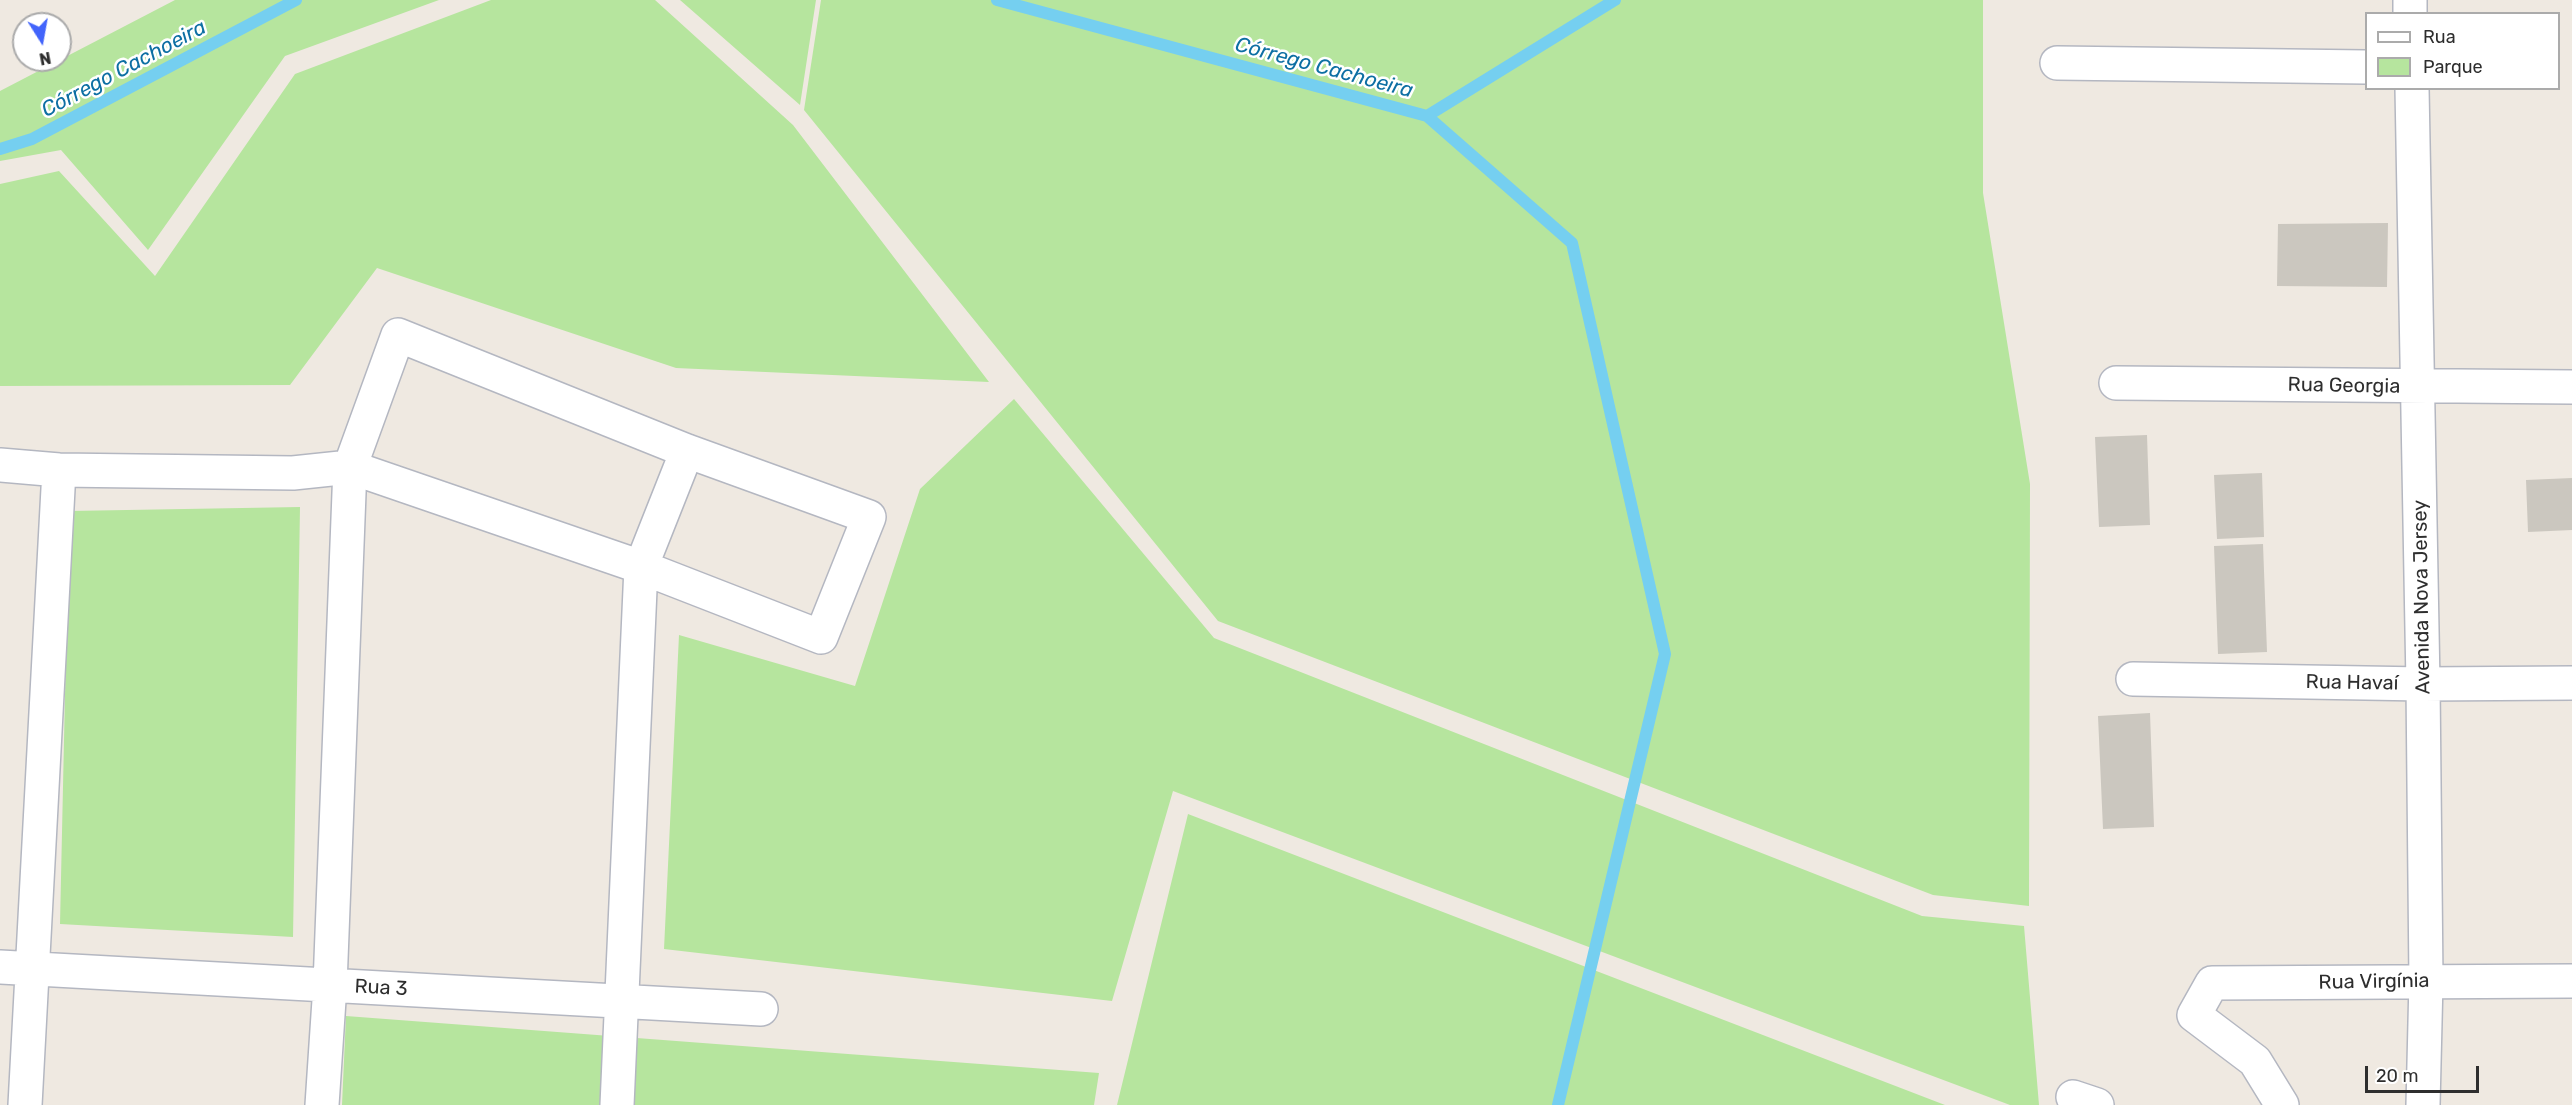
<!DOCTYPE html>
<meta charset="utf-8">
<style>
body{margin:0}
#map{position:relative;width:2572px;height:1105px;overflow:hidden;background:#efe9e1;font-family:Rubik,sans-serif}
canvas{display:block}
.legend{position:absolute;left:2365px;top:12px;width:195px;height:78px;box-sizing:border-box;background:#fff;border:2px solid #ababab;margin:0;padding:8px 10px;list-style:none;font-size:18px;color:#2e2e2e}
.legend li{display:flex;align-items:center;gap:12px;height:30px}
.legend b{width:30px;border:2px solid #ababab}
.north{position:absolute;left:12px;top:12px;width:60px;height:60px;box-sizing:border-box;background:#fff;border:2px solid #ababab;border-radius:50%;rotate:169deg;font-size:16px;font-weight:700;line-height:24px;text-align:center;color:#2e2e2e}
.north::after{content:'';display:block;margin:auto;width:21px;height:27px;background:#4264fb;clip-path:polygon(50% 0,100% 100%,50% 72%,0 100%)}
.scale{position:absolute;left:2365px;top:1066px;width:114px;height:27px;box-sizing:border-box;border:3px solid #2e2e2e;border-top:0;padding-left:8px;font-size:18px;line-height:21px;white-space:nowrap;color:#2e2e2e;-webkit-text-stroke:4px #fff;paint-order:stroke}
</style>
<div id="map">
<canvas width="2572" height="1105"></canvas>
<ul class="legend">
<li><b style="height:8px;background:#fff"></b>Rua</li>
<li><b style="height:16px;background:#b6e59e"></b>Parque</li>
</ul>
<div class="north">N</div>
<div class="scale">20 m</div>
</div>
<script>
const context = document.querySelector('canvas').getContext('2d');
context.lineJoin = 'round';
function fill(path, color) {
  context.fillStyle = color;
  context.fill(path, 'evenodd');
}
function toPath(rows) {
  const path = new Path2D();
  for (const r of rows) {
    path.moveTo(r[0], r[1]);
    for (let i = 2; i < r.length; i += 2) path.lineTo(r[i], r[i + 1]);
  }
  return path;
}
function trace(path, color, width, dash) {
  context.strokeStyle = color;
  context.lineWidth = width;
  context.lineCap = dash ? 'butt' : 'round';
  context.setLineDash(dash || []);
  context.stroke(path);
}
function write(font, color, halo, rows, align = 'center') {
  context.font = font + ' Rubik,sans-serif';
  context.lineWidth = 5;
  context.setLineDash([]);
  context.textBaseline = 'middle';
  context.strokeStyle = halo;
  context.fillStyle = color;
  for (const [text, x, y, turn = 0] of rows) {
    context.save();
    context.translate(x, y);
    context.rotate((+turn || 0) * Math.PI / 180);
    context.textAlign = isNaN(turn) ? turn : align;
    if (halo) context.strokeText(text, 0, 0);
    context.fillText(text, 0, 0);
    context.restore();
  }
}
fill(toPath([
 [175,0,439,0,285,56,148,250,61,150,0,161,0,91],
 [491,0,655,0,793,125,989,382,676,368,377,268,290,385,0,386,0,184,59,171,155,276,295,74],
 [680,0,816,0,800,105],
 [821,0,1983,0,1983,193,2030,484,2029,906,1933,895,1218,621,804,110],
 [1014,399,1214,638,1922,916,2024,926,2039,1105,2010,1105,1173,791,1112,1001,664,949,679,635,855,686,920,489],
 [300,507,293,937,60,924,69,511],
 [1188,814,1945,1105,1117,1105],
 [346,1016,1099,1073,1094,1105,342,1105]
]), '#b6e59e');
trace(toPath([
 [997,0,1427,116,1572,243,1665,654,1558,1105],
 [1427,116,1615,0],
 [0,149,32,139,296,0]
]), '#75cff0', 12);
fill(toPath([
 [2388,223,2387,287,2277,286,2278,224],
 [2147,435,2150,525,2099,527,2095,437],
 [2262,473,2264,537,2217,539,2214,475],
 [2572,478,2572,530,2528,532,2526,480],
 [2263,544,2267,652,2218,654,2214,546],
 [2150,713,2154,827,2103,829,2098,716]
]), '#cbc7bf');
const minor = toPath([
 [2410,0,2410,14],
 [2057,63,2366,67],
 [2412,88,2423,684,2426,981,2423,1105],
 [2116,383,2572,387],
 [0,465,59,470,293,473,350,467,641,567,821,637,869,517,687,451,398,335,350,467,330,985,322,1105],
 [2133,679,2423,684,2572,683],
 [0,967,761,1009],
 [2073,1097,2097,1105],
 [25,1105,59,470],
 [617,1105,641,567,687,451],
 [2282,1105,2255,1061,2194,1015,2212,983,2572,981]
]);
trace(minor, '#b4b7c1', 36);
trace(minor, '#fff', 33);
write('20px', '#2e2e2e', '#fff', [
 ["Rua Georgia",2344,386,1],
 ["Avenida Nova Jersey",2422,597,-91],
 ["Rua Havaí",2352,683,1],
 ["Rua Virgínia",2374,982,-1],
 ["Rua 3",381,988,3]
]);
write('italic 21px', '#0d6fa3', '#fff', [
 ["Córrego Cachoeira",1324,68,15],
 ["Córrego Cachoeira",124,69,-28]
]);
</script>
